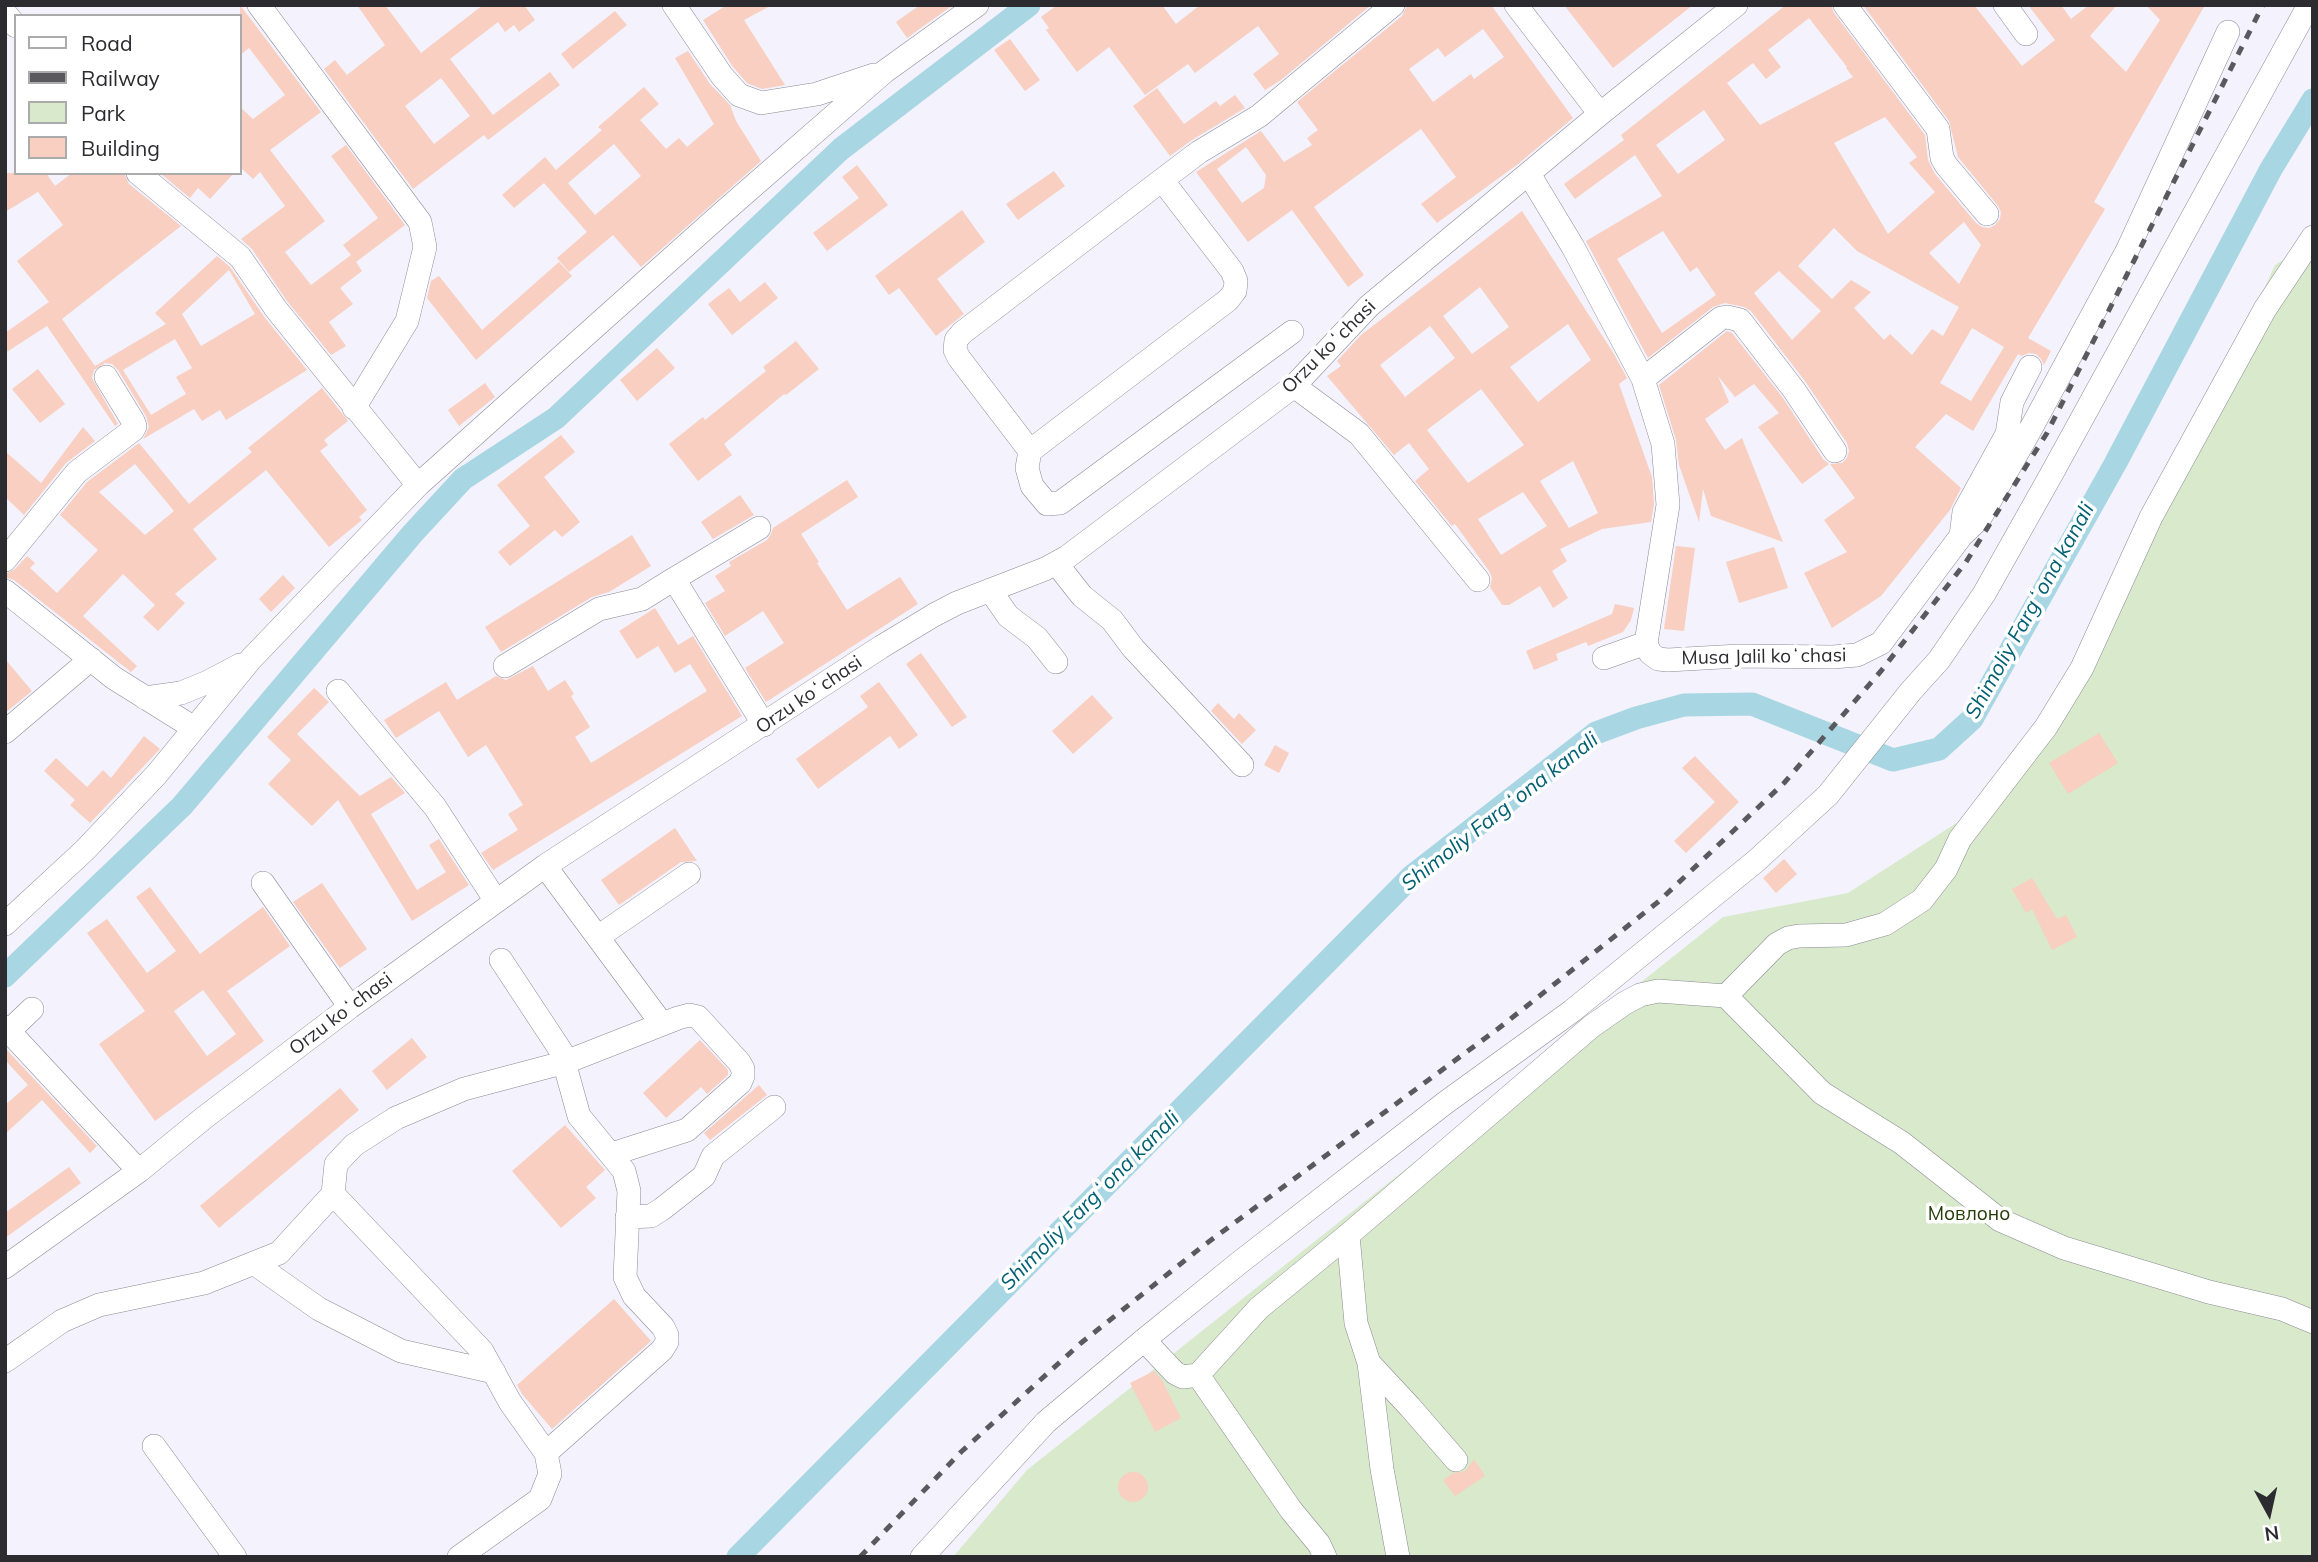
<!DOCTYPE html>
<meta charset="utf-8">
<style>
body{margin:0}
#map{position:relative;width:2318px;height:1562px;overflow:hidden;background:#f3f2fd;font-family:Mulish,sans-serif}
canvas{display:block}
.frame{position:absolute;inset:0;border:7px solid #2c2c30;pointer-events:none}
.legend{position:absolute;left:14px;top:14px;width:228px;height:161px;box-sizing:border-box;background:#fff;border:2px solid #ababac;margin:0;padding:9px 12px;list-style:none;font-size:21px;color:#2c2c30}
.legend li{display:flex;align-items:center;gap:14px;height:35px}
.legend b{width:35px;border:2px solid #ababac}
.north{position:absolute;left:2234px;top:1478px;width:70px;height:70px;-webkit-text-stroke:5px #fff;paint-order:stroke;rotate:172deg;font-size:19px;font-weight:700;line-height:28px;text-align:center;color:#2c2c30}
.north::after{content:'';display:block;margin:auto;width:24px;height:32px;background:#2c2c30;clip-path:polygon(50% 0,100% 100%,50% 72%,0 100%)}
</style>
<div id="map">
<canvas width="2318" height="1562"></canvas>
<div class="frame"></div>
<ul class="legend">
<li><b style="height:9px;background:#fff"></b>Road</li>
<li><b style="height:9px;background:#59595e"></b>Railway</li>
<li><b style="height:19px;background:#d8eacb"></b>Park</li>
<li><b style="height:19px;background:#f8cfc0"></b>Building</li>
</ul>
<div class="north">N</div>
</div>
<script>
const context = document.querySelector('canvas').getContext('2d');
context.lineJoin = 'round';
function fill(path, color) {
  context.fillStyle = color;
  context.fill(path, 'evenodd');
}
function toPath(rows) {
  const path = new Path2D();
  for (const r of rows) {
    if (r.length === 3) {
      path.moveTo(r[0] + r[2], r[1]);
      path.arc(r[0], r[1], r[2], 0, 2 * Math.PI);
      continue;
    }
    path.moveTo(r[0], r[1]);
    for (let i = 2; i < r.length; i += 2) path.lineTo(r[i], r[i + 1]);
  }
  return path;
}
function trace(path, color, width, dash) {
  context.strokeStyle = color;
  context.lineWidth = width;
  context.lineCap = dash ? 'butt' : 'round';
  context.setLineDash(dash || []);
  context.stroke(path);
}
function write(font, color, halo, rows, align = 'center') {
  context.font = font + ' Mulish,sans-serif';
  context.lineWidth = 7;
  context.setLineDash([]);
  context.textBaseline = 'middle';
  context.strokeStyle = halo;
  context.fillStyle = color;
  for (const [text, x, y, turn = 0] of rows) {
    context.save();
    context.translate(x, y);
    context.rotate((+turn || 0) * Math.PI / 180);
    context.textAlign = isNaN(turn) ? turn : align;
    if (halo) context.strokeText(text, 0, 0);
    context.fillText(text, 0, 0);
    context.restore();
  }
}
fill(toPath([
 [2313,242,2313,1557,953,1557,1027,1470,1723,917,1848,893,1986,804,2071,709,2275,265]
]), '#d8eacb');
trace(toPath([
 [5,976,182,806,413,533,463,479,556,418,841,149,1029,5],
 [738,1557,1412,876,1596,733,1636,718,1684,705,1752,704,1893,760,1939,749,1972,719,2115,464,2271,169,2313,100]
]), '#a8d6e3', 23);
fill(toPath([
 [240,5,321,112,270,150,325,221,285,252,311,285,351,255,343,245,378,218,331,156,346,145,405,225,356,262,362,271,340,288,353,304,329,322,346,346,331,355,287,301,252,249,241,239,285,206,260,172,253,179,240,167,240,107,253,119,285,95,249,48,240,55],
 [357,5,385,5,421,53,483,5,524,5,535,20,519,32,514,25,505,32,498,22,450,59,493,115,550,72,560,85,488,140,484,135,413,189,324,69,335,60,347,75,385,45],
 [441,78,470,116,434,144,405,106],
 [727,5,772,5,744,20,785,85,762,89,747,83,733,67,703,20],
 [920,5,953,5,907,38,896,22],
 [1057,5,1162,5,1176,24,1200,5,1371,5,1281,80,1265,90,1253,74,1279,54,1258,26,1195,73,1188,64,1145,95,1109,47,1077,72,1046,30,1049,28,1041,17],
 [1407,5,1491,5,1573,118,1518,164,1437,223,1421,204,1456,177,1421,129,1314,207,1364,275,1348,287,1292,210,1248,242,1196,172,1261,131,1284,162,1312,145,1307,138,1318,130,1297,102,1402,16],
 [1483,29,1504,57,1474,79,1471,74,1433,102,1409,69,1438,48,1445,57],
 [1246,147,1266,175,1264,188,1242,203,1217,169],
 [1564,5,1693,5,1613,68],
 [1786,5,1831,5,1834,13,1925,135,1928,160,1935,174,1976,223,1982,227,1989,228,1995,225,2000,219,2001,212,1998,206,1958,157,1949,121,1863,5,1974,5,2022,66,2055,40,2028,5,2061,5,2071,19,2089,5,2117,5,2090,36,2126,72,2160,20,2146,5,2205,5,2094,202,2105,209,2028,338,2051,351,2044,365,2041,359,2036,354,2029,353,2021,356,2018,354,1973,431,1946,414,1915,447,1961,488,1950,510,1881,596,1832,628,1804,573,1847,552,1824,520,1855,498,1830,464,1842,463,1847,458,1849,451,1847,443,1805,381,1751,311,1744,307,1725,303,1713,307,1648,358,1586,241,1662,196,1635,155,1575,199,1564,184,1624,140,1621,135],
 [1809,18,1847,67,1846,68,1853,77,1760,125,1727,83,1753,63,1766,79,1781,67,1768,50],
 [1704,110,1725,140,1678,174,1656,145],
 [1885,117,1917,157,1909,163,1935,192,1888,234,1834,143],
 [1964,222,1981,245,1959,284,1929,253],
 [1834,228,1857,251,1959,307,1943,336,1932,329,1912,355,1890,334,1884,340,1854,308,1871,292,1851,280,1832,299,1798,266],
 [1663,231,1690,272,1697,267,1716,295,1662,333,1617,259],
 [1779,271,1821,311,1792,340,1754,293],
 [1972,328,2004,347,1971,401,1940,383],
 [615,11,627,25,573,69,561,54],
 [1010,39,1040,80,1025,91,994,50],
 [688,51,710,84,730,105,736,121,761,161,641,267,613,235,569,272,557,258,587,232,544,183,514,208,502,195,545,157,556,170,602,130,598,127,644,87,659,104,640,120,666,149,679,138,687,147,714,124,675,58],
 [614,144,641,176,595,215,568,183],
 [1157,88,1184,124,1216,101,1220,106,1235,95,1245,108,1192,140,1170,156,1133,106],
 [857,165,888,205,827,251,813,233,859,198,842,177],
 [1054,171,1065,186,1018,220,1006,204],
 [5,173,46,173,55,186,72,173,124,173,129,184,181,226,62,319,95,366,166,324,155,313,217,256,230,267,265,318,307,370,226,420,220,410,202,421,194,409,143,439,149,427,146,416,118,370,112,364,105,363,94,370,92,378,118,424,115,426,47,326,5,353,5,333,49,302,17,261,63,225,38,192,5,212],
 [229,270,255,314,201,346,182,314],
 [175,339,192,368,176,377,186,394,151,415,123,370],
 [160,173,234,173,210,199,198,188,190,198],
 [962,210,985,242,937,279,964,314,936,336,899,288,889,295,875,276],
 [1522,211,1614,354,1627,378,1619,384,1652,477,1654,504,1651,522,1602,529,1560,549,1567,561,1552,571,1568,598,1553,608,1540,586,1509,605,1502,605,1490,587,1492,578,1489,571,1455,524,1452,526,1415,481,1429,469,1409,443,1394,455,1327,376,1341,366,1337,361,1361,335],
 [1480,287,1509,327,1472,354,1443,316],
 [1568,324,1591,360,1538,402,1510,367],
 [1430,326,1455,358,1405,397,1380,365],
 [1481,389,1524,445,1468,483,1427,430],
 [1573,461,1598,513,1569,528,1540,481],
 [1523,492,1547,526,1501,555,1478,519],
 [559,262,572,276,476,360,427,298,431,281,439,276,482,330],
 [765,282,778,298,732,335,708,304,729,288,740,302],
 [1727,331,1732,333,1783,398,1823,459,1829,464,1802,484,1758,427,1779,413,1754,384,1735,397,1718,376,1729,402,1705,419,1725,450,1742,438,1783,542,1711,516,1703,489,1699,522,1679,465,1676,440,1659,385],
 [796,341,819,369,786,395,784,394,724,444,732,455,698,481,669,444,703,417,705,420,766,371,763,367],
 [657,348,675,368,637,401,620,380],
 [38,369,65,404,40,423,12,389],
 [485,383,495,397,459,426,448,410],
 [322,388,348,421,324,440,328,445,320,451,367,510,359,517,362,520,329,547,266,470,193,529,217,559,175,594,185,603,158,631,143,617,155,605,123,574,83,616,137,666,131,672,14,580,5,577,5,574,15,569,27,556,35,563,30,568,57,593,98,550,60,515,87,482,139,443,189,504,252,452,248,448],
 [135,464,174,511,145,535,99,492],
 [83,427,95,441,66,463,24,515,5,497,5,451,41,483],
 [561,435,575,452,544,477,580,522,562,537,555,530,510,566,498,552,530,526,497,485],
 [847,480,858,497,801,534,819,562,817,563,847,610,900,577,918,604,766,702,745,668,784,643,763,611,725,636,705,603,725,591,715,576,731,566,729,562,767,540,771,534,773,528],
 [740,495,754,515,713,539,701,522],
 [632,535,651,566,609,592,592,597,501,652,485,627],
 [1676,546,1695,548,1684,631,1664,629],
 [1774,547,1788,588,1739,603,1726,562],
 [283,575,295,588,271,612,259,599],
 [1615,604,1634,608,1631,620,1623,632,1588,646,1586,642,1556,654,1558,660,1534,670,1526,651,1612,614],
 [655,608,678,645,693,636,742,716,493,870,481,853,518,830,508,814,523,805,486,745,468,757,439,711,396,738,384,720,446,682,457,700,496,676,506,680,533,666,548,691,565,680,574,694,571,696,590,727,575,737,591,763,707,691,690,664,675,673,658,646,637,659,619,631],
 [921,653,967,717,952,727,906,664],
 [5,659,32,691,5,713],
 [879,682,918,735,899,749,890,736,818,789,796,759,868,707,860,696],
 [314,688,329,702,297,734,360,796,391,777,405,793,371,814,417,890,446,872,429,845,439,839,469,885,412,921,338,800,312,826,268,784,291,760,267,737],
 [1092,695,1113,718,1073,754,1052,731],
 [1218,703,1234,719,1239,713,1256,730,1242,744,1211,711],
 [2099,733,2118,763,2068,794,2049,763],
 [144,736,160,749,90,823,70,805,75,800,44,771,56,758,87,787,103,770,111,778],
 [1275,745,1289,753,1279,773,1264,765],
 [1695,756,1739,802,1686,853,1674,841,1715,802,1682,768],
 [675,828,697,861,681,862,619,905,601,880],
 [1784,859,1797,874,1776,893,1763,878],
 [2032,878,2057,919,2066,915,2077,937,2052,950,2032,909,2026,913,2012,889],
 [322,883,367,949,340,968,293,902],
 [150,887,200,954,263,907,290,946,227,991,264,1041,155,1121,99,1044,145,1011,87,933,107,919,147,973,176,951,136,897],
 [203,990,236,1034,207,1056,174,1011],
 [412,1038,427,1057,387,1090,372,1071],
 [700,1040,728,1070,728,1075,707,1094,701,1087,666,1118,643,1093],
 [5,1048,97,1146,90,1153,42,1100,5,1134,5,1105,28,1085,5,1060],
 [759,1085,767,1095,710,1140,704,1133],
 [340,1088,359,1110,219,1228,200,1206],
 [565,1125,605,1170,586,1187,596,1198,561,1228,512,1171],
 [69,1167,81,1183,5,1238,5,1213],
 [614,1299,651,1341,552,1429,522,1394,517,1385],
 [1154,1371,1162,1380,1181,1418,1155,1432,1130,1383],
 [1474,1459,1485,1476,1455,1496,1443,1480,1453,1473,1465,1471],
 [1133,1487,15]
]), '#f8cfc0');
const minor = toPath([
 [259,5,420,222,425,247,407,321,354,408],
 [674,5,722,76,739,95,761,103,817,94,874,75],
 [1516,5,1600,114],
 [1845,5,1938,129,1942,158,1946,165,1987,214],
 [2005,5,2026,34],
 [5,13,16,26],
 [138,173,240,257,276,309,418,485],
 [1529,174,1573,247,1643,379,1663,444,1668,505,1646,643,1650,653,1658,659,1668,660,1739,656,1833,657,1857,655,1881,643,1961,536,1980,518,2029,432,2127,251,2228,32],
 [1162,180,1232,271,1236,281,1235,291,1228,300,1030,451,959,358,955,350,956,340,962,333,1162,180,1199,152,1259,116,1393,5],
 [1643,379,1721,318,1727,317,1740,320,1794,390,1835,451],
 [1294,386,1359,434,1478,580],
 [1030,451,1027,468,1032,486,1047,504,1060,503,1292,332],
 [1961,536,1964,512,2007,434,2012,402,2030,367],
 [5,560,77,472,133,430,135,426,133,421,106,377],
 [1056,563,1082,596,1112,620,1133,648,1242,765],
 [674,579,759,528],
 [990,590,1008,616,1037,638,1056,662],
 [5,591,114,678,194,728],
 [1604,658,1646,643],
 [505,666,599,609,642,599,674,579,764,725],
 [338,691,435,807,496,901],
 [145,698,181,693,208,682,240,665],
 [5,732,91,659],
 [545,866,662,1024],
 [263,883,350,1007],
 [5,924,85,850,157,774,251,659,418,485,720,215,884,72,977,5],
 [598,937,689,874],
 [501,960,561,1051,579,1116,624,1171,629,1191,625,1277,634,1296,663,1327,667,1335,667,1342,662,1350,546,1453],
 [1726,996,1777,944,1788,938,1799,936,1846,935,1885,924,1922,900,1946,869,1960,839,2046,727,2082,668,2151,517,2265,309,2313,237],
 [5,1027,139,1171],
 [9,1031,32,1009],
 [333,1194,482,1351,510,1402,546,1453,550,1474,540,1499,459,1557],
 [627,1217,651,1216,662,1209,704,1176,713,1156,774,1107],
 [1348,1235,1356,1323,1369,1363,1410,1407,1456,1460],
 [255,1264,319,1309,401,1351,494,1372],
 [5,1267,139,1171,205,1117,350,1007,545,866,881,647,934,615,957,603,1045,569,1067,557,1294,386,1369,306,1600,114,1736,5],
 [1144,1340,1175,1373,1183,1377,1198,1375,1259,1308,1348,1235,1592,1026,1625,1003,1640,995,1658,991,1726,996,1822,1093,1902,1143,2000,1220,2064,1248,2209,1292,2282,1309,2313,1322],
 [5,1361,62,1321,99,1305,204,1283,279,1253,333,1194,336,1164,354,1145,396,1118,464,1089,566,1062,678,1018,689,1015,698,1017,739,1062,743,1069,743,1076,740,1083,687,1130,612,1154],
 [1369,1363,1382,1469,1398,1557],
 [1198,1375,1291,1510,1319,1544,1325,1557],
 [154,1446,235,1557],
 [922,1557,1046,1422,1144,1340,1239,1263,1445,1103,1572,1011,1756,861,1828,795,1911,691,1939,660,1984,594,2051,475,2309,5]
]);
trace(minor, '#8b8a94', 24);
trace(minor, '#fff', 23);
trace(toPath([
 [860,1557,961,1452,1081,1343,1203,1246,1499,1028,1658,902,1784,783,1881,671,1966,562,2047,433,2263,5]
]), '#59595e', 5, [9, 9]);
write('19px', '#2c2c30', '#fff', [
 ["Orzu koʻchasi",1329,347,-45],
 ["Musa Jalil koʻchasi",1764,657,-1],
 ["Orzu koʻchasi",809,695,-34],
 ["Orzu koʻchasi",341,1014,-37]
]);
write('19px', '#253d09', '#fff', [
 ["Мовлоно",1969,1214]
]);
write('italic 21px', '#006072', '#fff', [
 ["Shimoliy Fargʻona kanali",2030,611,-61],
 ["Shimoliy Fargʻona kanali",1500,812,-38],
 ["Shimoliy Fargʻona kanali",1090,1201,-45]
]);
</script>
